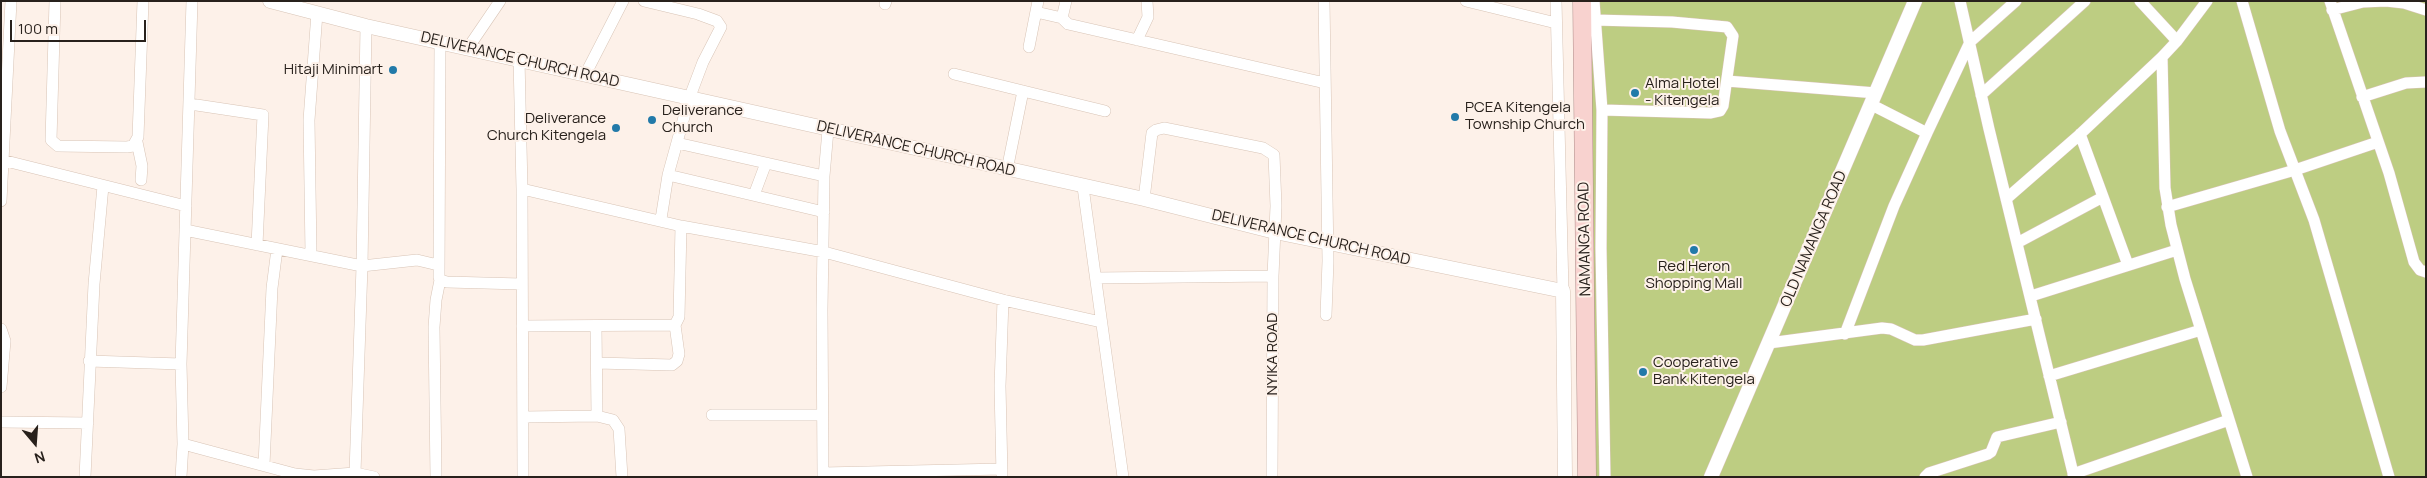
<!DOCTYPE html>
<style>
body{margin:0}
#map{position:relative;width:2427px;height:478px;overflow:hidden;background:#fdf1e9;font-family:Manrope,sans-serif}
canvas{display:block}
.frame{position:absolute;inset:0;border:2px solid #28211c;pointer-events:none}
.north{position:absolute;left:10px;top:418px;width:50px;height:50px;-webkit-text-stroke:4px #fdf1e9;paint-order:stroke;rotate:162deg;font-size:14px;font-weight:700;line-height:20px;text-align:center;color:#28211c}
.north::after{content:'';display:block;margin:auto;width:18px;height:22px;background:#28211c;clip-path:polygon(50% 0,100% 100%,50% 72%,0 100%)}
.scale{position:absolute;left:10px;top:20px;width:136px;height:22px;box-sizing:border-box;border:2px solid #28211c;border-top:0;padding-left:6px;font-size:15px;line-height:18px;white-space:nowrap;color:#28211c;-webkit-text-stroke:4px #fdf1e9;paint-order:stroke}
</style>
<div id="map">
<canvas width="2427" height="478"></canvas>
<div class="frame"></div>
<div class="north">N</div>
<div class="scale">100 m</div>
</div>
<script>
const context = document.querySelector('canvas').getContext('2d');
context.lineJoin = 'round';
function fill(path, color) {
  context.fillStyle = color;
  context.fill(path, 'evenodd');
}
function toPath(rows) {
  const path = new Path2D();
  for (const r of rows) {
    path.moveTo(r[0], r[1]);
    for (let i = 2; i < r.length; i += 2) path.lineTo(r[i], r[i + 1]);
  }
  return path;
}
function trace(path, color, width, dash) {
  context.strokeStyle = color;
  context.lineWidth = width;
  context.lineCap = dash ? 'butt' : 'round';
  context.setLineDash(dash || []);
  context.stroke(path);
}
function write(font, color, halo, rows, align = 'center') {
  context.font = font + ' Manrope,sans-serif';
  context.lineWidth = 4;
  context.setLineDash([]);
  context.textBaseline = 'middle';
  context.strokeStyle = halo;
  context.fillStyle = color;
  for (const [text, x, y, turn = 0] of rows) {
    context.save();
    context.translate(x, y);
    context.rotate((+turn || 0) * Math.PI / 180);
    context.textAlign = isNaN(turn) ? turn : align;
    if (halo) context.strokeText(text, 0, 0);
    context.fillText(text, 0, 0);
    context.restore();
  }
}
fill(toPath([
 [1582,1,2426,1,2426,477,1587,477]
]), '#bdcd82');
const minor = toPath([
 [55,1,51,140,58,146,127,147,133,146,138,137,143,1],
 [644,1,698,14,717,21,721,27,703,62,689,99,668,175,661,219],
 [1066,1,1062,18,1068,24,1325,83],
 [1324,1,1328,261,1326,315],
 [1466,1,1556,23],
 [1556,1,1563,291],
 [1594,1,1602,110,1601,248,1605,477],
 [1960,1,1989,129,2074,477],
 [2140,1,2177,41],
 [2242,1,2280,131,2314,220,2389,477],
 [2330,1,2389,173,2414,262,2420,270,2426,272],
 [885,4,886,1],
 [2332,10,2363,2,2386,1,2404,3,2426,10],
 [1036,12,1062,18],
 [1594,20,1672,22,1727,27,1733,36,1723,106,1720,111,1711,113,1602,110],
 [366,26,362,266,355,473,374,477],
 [1137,40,1148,17,1147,1],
 [440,42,439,277,440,280,447,282,521,284],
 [1029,47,1038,1],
 [468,48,500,1],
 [2162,57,2165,188,2171,225,2185,279,2247,477],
 [519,59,522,189,523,477],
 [954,74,1023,91],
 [585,75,623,1],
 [1727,81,1876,93],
 [1981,95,2085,1],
 [2362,97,2406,83,2426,82],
 [190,104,263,115,257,245],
 [1927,133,1970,42,2016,1],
 [2080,134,2128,265],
 [137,142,142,166,141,180],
 [677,143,824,176],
 [2,160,186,206],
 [1007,170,1023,91,1105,111],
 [668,175,824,212],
 [1083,187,1123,477],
 [522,189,681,226,824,252,1003,300,1101,322],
 [754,195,766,163],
 [1144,199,1152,133,1156,130,1164,128,1263,148,1274,155,1276,206,1273,276,1272,477],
 [2006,199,2077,137,2162,57,2177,41,2207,1],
 [1,201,11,1],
 [2167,207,2295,170,2378,142],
 [185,230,362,266,417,260,438,265],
 [2017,243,2103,197],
 [311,254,309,120,317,13],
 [1096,278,1273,276],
 [2031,296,2177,250],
 [522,326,675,325,679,317,681,226],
 [596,326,597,416],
 [1,329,5,341,1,387],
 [1845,334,1894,206,1927,133,1872,105],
 [1769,343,1882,328,1891,329,1915,340,1923,340,2036,319],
 [89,361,181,364],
 [597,363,672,365,677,361,679,354,675,325],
 [2049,376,2201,330],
 [712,415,822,415],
 [524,417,597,416,613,420,619,429,622,477],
 [1,422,88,423],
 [183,444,295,474,314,476,355,473],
 [264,465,272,288,277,249],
 [823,473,1002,469],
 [2073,474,2229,420],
 [1002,475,1000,386,1003,300],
 [85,477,94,284,103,186],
 [181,477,183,444,181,364,192,1],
 [436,477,434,327,436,300,440,280],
 [823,477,822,310,824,176,828,130],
 [1925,477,1929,473,1988,454,1991,452,1997,437,2061,422]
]);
const tertiary = toPath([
 [270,1,366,26,1144,199,1275,232,1563,291,1565,477],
 [1711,477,1915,1]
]);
const trunk = toPath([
 [1582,1,1587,477]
]);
trace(minor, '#d8c4b6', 12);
trace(tertiary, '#d8c4b6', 15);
trace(trunk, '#ae8c89', 19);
trace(minor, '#fff', 11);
trace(tertiary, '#fff', 14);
trace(trunk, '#f8d2cf', 18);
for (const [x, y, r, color] of [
 [393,70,5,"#227aa9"],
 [1635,93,5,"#227aa9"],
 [1455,117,5,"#227aa9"],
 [652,120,5,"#227aa9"],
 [616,128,5,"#227aa9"],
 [1694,250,5,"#227aa9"],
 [1643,372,5,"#227aa9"]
]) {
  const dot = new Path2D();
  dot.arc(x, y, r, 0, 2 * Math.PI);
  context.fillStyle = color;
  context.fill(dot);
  trace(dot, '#fdf1e9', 2);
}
write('15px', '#28211c', '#fdf1e9', [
 ["DELIVERANCE CHURCH ROAD",520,60,13],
 ["DELIVERANCE CHURCH ROAD",916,149,13],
 ["DELIVERANCE CHURCH ROAD",1311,238,13],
 ["NAMANGA ROAD",1585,239,-91],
 ["OLD NAMANGA ROAD",1814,239,-67],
 ["NYIKA ROAD",1273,354,-90]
]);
write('15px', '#28211c', '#fdf1e9', [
 ["Hitaji Minimart",383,70,"right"],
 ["Alma Hotel",1645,84],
 ["- Kitengela",1645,101],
 ["PCEA Kitengela",1465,108],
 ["Township Church",1465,125],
 ["Deliverance",662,111],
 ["Church",662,128],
 ["Deliverance",606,119,"right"],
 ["Church Kitengela",606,136,"right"],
 ["Red Heron",1694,267,"center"],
 ["Shopping Mall",1694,284,"center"],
 ["Cooperative",1653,363],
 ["Bank Kitengela",1653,380]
], 'left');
</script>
